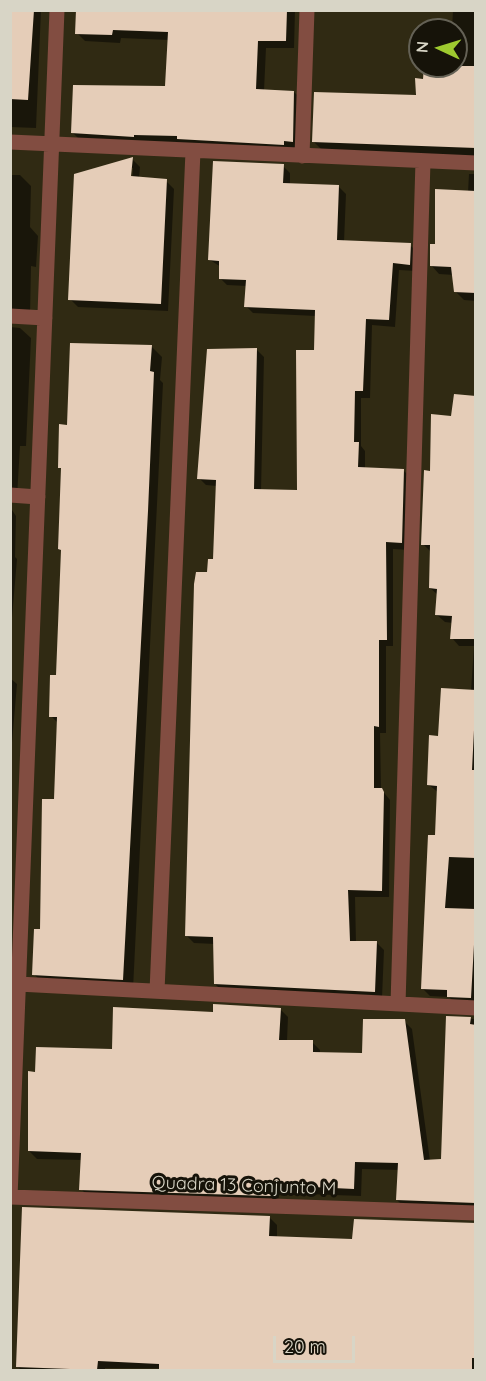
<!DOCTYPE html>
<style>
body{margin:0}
#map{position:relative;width:486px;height:1381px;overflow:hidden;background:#302a13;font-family:Quicksand,sans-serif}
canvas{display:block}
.frame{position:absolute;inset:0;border:12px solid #d8d5c6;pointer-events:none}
.north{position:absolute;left:408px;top:18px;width:60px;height:60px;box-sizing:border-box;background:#161309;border:2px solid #646155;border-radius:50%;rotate:274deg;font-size:16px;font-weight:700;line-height:24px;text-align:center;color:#d8d5c6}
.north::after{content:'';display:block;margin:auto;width:21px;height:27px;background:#9eca2f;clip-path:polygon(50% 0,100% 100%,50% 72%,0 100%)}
.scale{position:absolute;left:273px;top:1336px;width:82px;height:27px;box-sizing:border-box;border:3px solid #d8d5c6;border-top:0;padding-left:8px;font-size:18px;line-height:21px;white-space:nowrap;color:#d8d5c6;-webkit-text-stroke:4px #161309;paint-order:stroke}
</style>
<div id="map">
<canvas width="486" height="1381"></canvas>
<div class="frame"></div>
<div class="north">N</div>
<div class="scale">20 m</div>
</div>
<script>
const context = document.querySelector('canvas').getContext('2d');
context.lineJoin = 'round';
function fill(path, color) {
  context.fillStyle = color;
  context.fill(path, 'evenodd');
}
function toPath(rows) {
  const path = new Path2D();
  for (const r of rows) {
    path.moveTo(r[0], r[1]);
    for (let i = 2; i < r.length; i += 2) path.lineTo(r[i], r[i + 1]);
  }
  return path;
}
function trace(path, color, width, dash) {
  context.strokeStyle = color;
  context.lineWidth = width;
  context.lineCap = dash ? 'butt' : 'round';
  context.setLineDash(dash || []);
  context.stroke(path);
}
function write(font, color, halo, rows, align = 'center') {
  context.font = font + ' Quicksand,sans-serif';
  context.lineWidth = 6;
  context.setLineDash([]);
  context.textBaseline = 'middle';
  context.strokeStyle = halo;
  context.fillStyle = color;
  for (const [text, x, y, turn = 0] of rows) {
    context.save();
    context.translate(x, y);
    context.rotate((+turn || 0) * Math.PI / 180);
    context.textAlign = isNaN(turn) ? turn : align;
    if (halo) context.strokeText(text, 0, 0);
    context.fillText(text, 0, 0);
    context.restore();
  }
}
fill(toPath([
 [10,10,41,10,36,128,10,127],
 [78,10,295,10,294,48,266,48,264,91,294,92,302,100,300,149,80,140,72,132,166,88,169,40,121,38,120,43,85,41,77,33],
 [453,10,476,10,476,157,322,150,314,142,418,96,425,80,425,66,456,66,456,30,452,30],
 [132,159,140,167,139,178,166,181,174,189,168,311,78,307,70,299],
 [130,168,133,168,132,184,129,183],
 [283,166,290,173,290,185,339,187,346,194,344,242,410,245,417,252,417,271,399,270,395,327,372,325,370,398,361,398,361,446,365,451,365,468,403,470,411,478,408,550,393,549,393,646,386,646,386,733,380,733,381,789,390,800,389,897,355,897,356,943,377,943,384,950,382,998,222,991,215,984,215,944,194,943,187,936,209,574,214,561,217,486,206,485,199,478,257,350,264,357,261,491,298,492,315,352,316,316,253,313,246,306,247,286,227,285,220,278,221,267,210,260],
 [469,174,476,174,476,301,464,300,456,292,454,275,439,274,431,265,437,246,468,192],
 [10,175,20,175,31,186,30,227,38,236,36,267,31,266,30,317,17,317,10,326],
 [10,327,20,328,31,338,26,446,20,446,17,497,10,505],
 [152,347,162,357,160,380,163,383,133,989,44,985,34,974,58,929,55,801,59,724,51,716,57,676,63,552,60,549,63,470,59,467,68,426],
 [476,398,476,1005,456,1004,449,997,430,996,422,988,439,793,429,785,439,737,471,691,474,646,459,646,452,638,453,623,445,622,437,615,438,595,430,588,431,552,423,544,431,472,452,417],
 [10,507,16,516,15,557,17,559,10,641],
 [10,678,17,684,10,766],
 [280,1009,288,1017,287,1041,312,1042,320,1050,320,1053,364,1054,404,1021,412,1029,430,1161,443,1160,447,1018,476,1019,476,1210,405,1208,397,1200,399,1170,362,1169,361,1196,279,1193,278,1203,89,1197,81,1189,82,1160,37,1159,29,1151,37,1073,113,1051,214,1013],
 [269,1217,277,1225,277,1238,354,1241,476,1224,476,1370,105,1368,105,1370,21,1370,17,1366]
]), '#0007');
fill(toPath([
 [10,10,34,10,28,100,10,99],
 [76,10,287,10,286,41,258,41,256,89,294,91,293,142,284,141,284,145,177,139,177,136,134,135,134,137,71,133,73,85,165,86,168,32,113,30,112,35,75,34],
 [424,66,476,66,476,148,312,142,314,92,416,95,415,78,423,79],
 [133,157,131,176,167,179,161,304,68,300,74,174],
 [213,161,284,164,283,183,339,185,337,240,411,243,410,265,393,263,389,320,366,319,363,391,355,391,354,442,359,442,358,467,404,469,402,543,386,542,387,640,379,640,379,727,374,726,374,788,382,788,384,792,382,891,348,890,350,941,377,941,375,992,214,984,213,937,185,936,194,584,196,572,207,572,208,559,213,559,216,480,197,479,207,349,257,348,254,489,297,490,296,350,314,350,315,310,244,307,246,280,219,279,219,261,208,260],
 [435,189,476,191,476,293,454,292,451,267,430,266,430,244,435,244],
 [70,343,152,345,150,371,154,372,148,511,123,980,32,975,34,929,40,929,42,799,54,799,57,717,49,717,50,675,56,675,61,550,58,549,61,468,58,468,59,424,67,425],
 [454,394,476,396,476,639,450,639,452,616,435,615,437,589,429,588,430,545,421,545,424,470,430,471,431,414,451,416],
 [441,688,476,690,472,770,476,770,476,858,449,857,445,908,476,909,471,998,447,997,447,990,421,989,428,835,435,835,437,786,427,785,429,735,438,736],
 [213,1004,281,1008,279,1040,313,1040,313,1052,362,1053,363,1019,405,1019,424,1160,441,1159,446,1016,471,1017,470,1024,476,1025,476,1203,396,1200,398,1163,355,1162,354,1189,271,1185,271,1196,79,1190,81,1153,28,1151,28,1071,35,1072,36,1047,112,1049,113,1007,213,1012],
 [22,1207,270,1216,269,1236,352,1239,354,1219,476,1223,476,1358,472,1358,472,1371,159,1371,159,1364,98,1361,97,1370,16,1367]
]), '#e5cdb8');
trace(toPath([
 [10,142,476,163],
 [302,156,307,10],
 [10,316,45,318],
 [10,495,38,497],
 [18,984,476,1008],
 [157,991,193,151],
 [398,1004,423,161],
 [10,1197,57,10],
 [10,1197,476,1213]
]), '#824d41', 15);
write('18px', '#d8d5c6', '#161309', [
 ["Quadra 13 Conjunto M",244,1186,2]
]);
</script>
